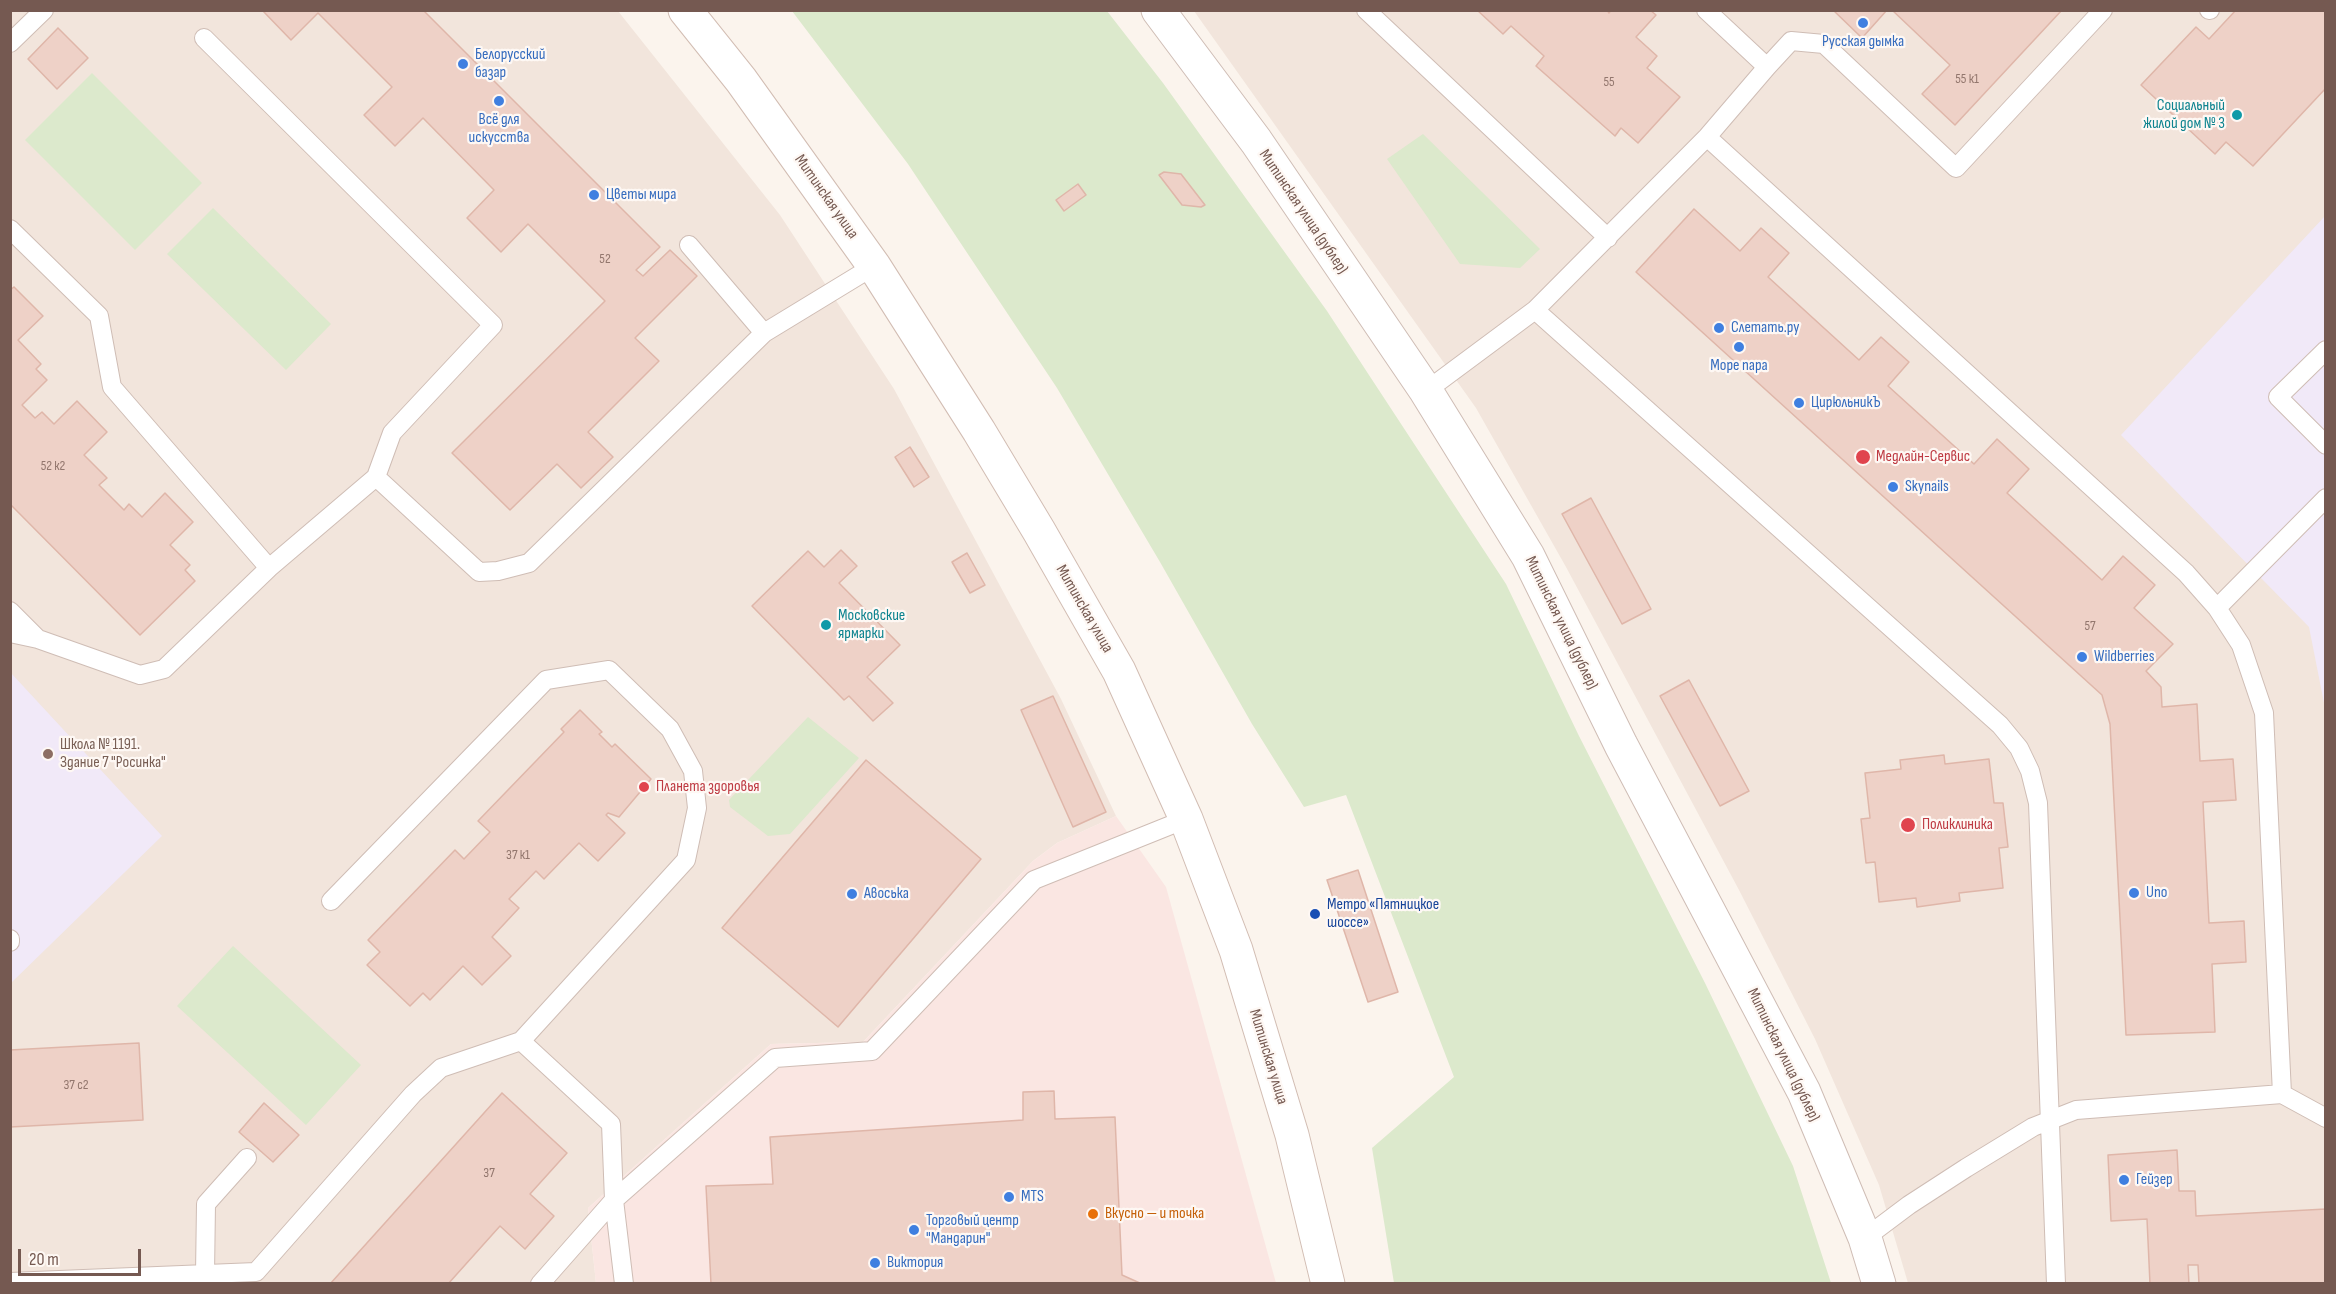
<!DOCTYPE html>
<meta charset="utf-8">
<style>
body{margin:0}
#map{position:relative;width:2336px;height:1294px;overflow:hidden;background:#fbf4ed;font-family:"Sofia Sans Condensed",sans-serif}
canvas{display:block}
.frame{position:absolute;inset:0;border:12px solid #755951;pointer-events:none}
.scale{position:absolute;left:18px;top:1249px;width:123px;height:27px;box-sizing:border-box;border:3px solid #755951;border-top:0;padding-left:8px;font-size:18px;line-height:21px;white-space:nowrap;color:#755951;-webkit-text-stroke:4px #fef8f4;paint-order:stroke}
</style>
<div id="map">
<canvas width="2336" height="1294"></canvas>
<div class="frame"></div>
<div class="scale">20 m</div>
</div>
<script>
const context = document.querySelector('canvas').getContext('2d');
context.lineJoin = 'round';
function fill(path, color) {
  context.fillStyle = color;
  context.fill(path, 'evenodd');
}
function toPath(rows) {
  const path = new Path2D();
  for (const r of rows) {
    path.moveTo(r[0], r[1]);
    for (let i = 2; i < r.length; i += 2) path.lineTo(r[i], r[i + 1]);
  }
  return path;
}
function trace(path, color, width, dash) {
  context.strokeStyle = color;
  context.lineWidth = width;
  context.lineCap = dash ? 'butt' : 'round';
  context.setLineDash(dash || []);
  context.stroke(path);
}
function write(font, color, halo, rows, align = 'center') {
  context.font = font + ' "Sofia Sans Condensed",sans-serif';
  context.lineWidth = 4.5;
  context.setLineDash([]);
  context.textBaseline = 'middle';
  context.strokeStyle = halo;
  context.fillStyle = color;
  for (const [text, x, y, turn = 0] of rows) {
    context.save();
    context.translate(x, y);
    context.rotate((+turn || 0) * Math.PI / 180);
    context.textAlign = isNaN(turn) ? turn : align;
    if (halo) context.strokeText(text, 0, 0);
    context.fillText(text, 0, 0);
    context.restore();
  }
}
fill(toPath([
 [10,11,618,11,780,215,894,389,1061,699,1116,816,1057,843,1033,861,863,1042,771,1044,588,1208,596,1283,11,1283],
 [1194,11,2325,11,2325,1283,1908,1283,1879,1185,1815,1039,1739,890,1566,567,1476,408]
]), '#f2e5dc');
fill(toPath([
 [1116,816,1166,887,1276,1283,596,1283,588,1208,771,1044,863,1042,1033,861,1057,843]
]), '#fae6e2');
fill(toPath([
 [2325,216,2325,708,2309,627,2121,435],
 [11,673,162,836,11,983]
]), '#f1e9f8');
fill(toPath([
 [792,11,1107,11,1163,83,1327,311,1506,584,1579,736,1705,983,1793,1166,1831,1283,1394,1283,1372,1148,1454,1077,1346,795,1304,807,1252,724,1160,562,1057,388,908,164],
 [92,73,202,183,135,250,25,140],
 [1423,134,1540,249,1520,268,1460,264,1387,159],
 [213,208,331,324,286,370,167,254],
 [808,717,859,758,790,834,768,836,730,807,729,800],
 [233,946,361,1065,306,1125,177,1006]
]), '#dce9cc');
const building = toPath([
 [262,10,423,10,660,247,636,270,643,276,670,250,697,276,635,338,659,361,588,432,613,457,581,488,557,464,510,510,452,453,605,301,528,224,501,252,467,218,494,190,423,118,395,146,364,115,392,87,318,13,291,40,262,10],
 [1477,10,1607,10,1609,13,1611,10,1650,10,1656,15,1636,37,1657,56,1647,68,1680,97,1638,143,1621,128,1615,136,1536,66,1544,56,1511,26,1503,34,1477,10],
 [1833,10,1887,10,1862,38,1833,10],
 [1892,10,2062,10,1955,125,1922,94,1950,65,1892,10],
 [2236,10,2326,10,2326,88,2253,166,2226,142,2215,154,2141,85,2196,27,2209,39,2236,10],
 [58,28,88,58,57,89,28,59,58,28],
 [1164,172,1181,174,1205,205,1201,207,1182,205,1159,175,1164,172],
 [1078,184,1086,195,1064,211,1056,200,1078,184],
 [1694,209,1740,251,1761,228,1789,253,1768,277,1859,360,1881,337,1909,362,1888,386,1974,464,1997,439,2029,469,2007,493,2102,580,2123,556,2155,585,2134,608,2173,644,2146,671,2161,687,2162,707,2197,704,2200,761,2233,759,2236,800,2203,802,2209,923,2244,921,2246,962,2212,964,2215,1032,2126,1035,2110,724,2102,695,1636,272,1694,209],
 [14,287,43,316,18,340,41,364,36,369,47,380,22,405,35,418,42,412,54,424,77,401,107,432,84,455,107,478,99,485,124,510,129,504,142,517,165,493,193,522,170,545,190,565,185,570,195,581,140,635,10,504,10,290,14,287],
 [910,447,929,477,914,487,895,457,910,447],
 [1591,498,1651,609,1622,624,1562,514,1591,498],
 [841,550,857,566,839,583,900,645,867,677,893,703,873,721,849,696,844,700,752,606,808,551,824,567,841,550],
 [967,553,985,585,970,593,952,562,967,553],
 [1689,680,1749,791,1720,806,1660,696,1689,680],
 [1053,696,1106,812,1073,827,1021,710,1053,696],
 [580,710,602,732,599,734,612,747,615,744,651,779,619,817,608,813,606,815,625,833,598,861,579,843,544,879,536,871,509,899,519,908,492,937,511,956,482,985,463,966,430,1000,423,993,410,1006,367,965,380,952,368,940,455,850,464,859,490,832,478,821,564,732,561,729,580,710],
 [1944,755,1945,764,1989,759,1994,803,2003,803,2008,847,1999,848,2003,888,1959,893,1960,901,1917,907,1916,898,1879,902,1875,862,1866,863,1861,819,1870,818,1865,773,1901,769,1900,760,1944,755],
 [866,760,981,859,838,1027,722,928,866,760],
 [1358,870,1398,992,1368,1002,1327,880,1358,870],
 [139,1043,143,1120,10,1127,10,1050,139,1043],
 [1054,1091,1055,1119,1115,1117,1122,1275,1142,1284,711,1284,706,1186,773,1184,770,1137,1023,1120,1023,1092,1054,1091],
 [502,1093,567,1153,530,1194,554,1216,525,1249,500,1226,448,1284,330,1284,502,1093],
 [264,1103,299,1135,273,1162,239,1132,264,1103],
 [2177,1150,2179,1191,2195,1191,2196,1216,2326,1209,2326,1284,2199,1284,2198,1265,2188,1265,2189,1284,2150,1284,2147,1219,2111,1221,2108,1155,2177,1150]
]);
fill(building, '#eed1c7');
trace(building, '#dfb6a9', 1.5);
const lane = toPath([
 [1366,10,1608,238],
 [2209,10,2210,10],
 [10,43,44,10],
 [1767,67,1791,41,1824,44,1956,168,2103,10],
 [1707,137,2186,573,2217,608,2241,645,2264,713,2282,1094,2326,1118],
 [10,229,99,316,112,387,269,568],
 [689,245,764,333],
 [1535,310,2000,725,2019,748,2030,771,2038,803,2056,1284],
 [2326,350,2278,397,2326,445],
 [1426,391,1535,310,1707,137,1767,67,1706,10],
 [376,477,479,572,498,571,529,563,764,333,874,266],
 [2217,608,2326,498],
 [10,611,38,639],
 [10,633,38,639,140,675,164,669,269,568,376,477,392,433,493,325,204,38],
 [331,901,546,680,609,670,670,729,693,771,697,808,686,860,521,1041,611,1124,614,1200,624,1284],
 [10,939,10,942],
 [1865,1238,1909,1205,1966,1168,2033,1127,2076,1110,2282,1094],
 [205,1274,206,1204,247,1158],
 [10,1282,256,1272,413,1094,441,1068,521,1041],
 [540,1284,614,1200,775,1058,872,1051,1034,880,1186,819]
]);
const street = toPath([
 [1158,10,1256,141,1426,391,1528,556,1621,745,1804,1092,1865,1238,1879,1284]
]);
const secondary = toPath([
 [685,10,741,80,874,266,979,431,1039,531,1119,671,1186,819,1236,950,1292,1135,1328,1284]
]);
trace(lane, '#cfbdb5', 20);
trace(street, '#cfbdb5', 35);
trace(secondary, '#d2bdb3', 35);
trace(lane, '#fff', 18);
trace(street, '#fff', 33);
trace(secondary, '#fff', 33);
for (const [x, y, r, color] of [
 [1863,23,6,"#3f7fe0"],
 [463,64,6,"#3f7fe0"],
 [499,101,6,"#3f7fe0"],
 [2237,115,6,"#0f9aa8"],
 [594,195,6,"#3f7fe0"],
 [1719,328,6,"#3f7fe0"],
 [1739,347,6,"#3f7fe0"],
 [1799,403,6,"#3f7fe0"],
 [1863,457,8,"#e0444e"],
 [1893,487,6,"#3f7fe0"],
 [826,625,6,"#0f9aa8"],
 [2082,657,6,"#3f7fe0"],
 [48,754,6,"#8d6e63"],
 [644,787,6,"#e0444e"],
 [1908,825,8,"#e0444e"],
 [2134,893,6,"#3f7fe0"],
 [852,894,6,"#3f7fe0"],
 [1315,914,6,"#1a4fb4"],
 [2124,1180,6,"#3f7fe0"],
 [1009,1197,6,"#3f7fe0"],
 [1093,1214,6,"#e8710a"],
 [914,1230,6,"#3f7fe0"],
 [875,1263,6,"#3f7fe0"]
]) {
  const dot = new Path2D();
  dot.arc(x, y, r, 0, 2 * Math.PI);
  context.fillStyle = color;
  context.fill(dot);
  trace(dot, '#fef8f4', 2);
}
write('14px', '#93776e', null, [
 ["55 к1",1967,79],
 ["55",1609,82],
 ["52",605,259],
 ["52 к2",53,466],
 ["57",2090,626],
 ["37 к1",518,855],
 ["37 с2",76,1085],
 ["37",489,1173]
]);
write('16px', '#366cbe', '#fef8f4', [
 ["Русская дымка",1863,42,"center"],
 ["Белорусский",475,55],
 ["базар",475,73],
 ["Всё для",499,120,"center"],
 ["искусства",499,138,"center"],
 ["Цветы мира",606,195],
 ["Слетать.ру",1731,328],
 ["Море пара",1739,366,"center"],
 ["ЦирюльникЪ",1811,403],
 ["Skynails",1905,487],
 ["Wildberries",2094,657],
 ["Uno",2146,893],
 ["Авоська",864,894],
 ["Гейзер",2136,1180],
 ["MTS",1021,1197],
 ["Торговый центр",926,1221],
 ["\"Мандарин\"",926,1239],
 ["Виктория",887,1263]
], 'left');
write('16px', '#0d838f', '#fef8f4', [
 ["Социальный",2225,106],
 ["жилой дом № 3",2225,124],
 ["Московские",838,616,"left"],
 ["ярмарки",838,634,"left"]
], 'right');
write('16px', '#755951', '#fef8f4', [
 ["Митинская улица",826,197,55],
 ["Митинская улица (дублер)",1303,212,56],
 ["Митинская улица",1084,609,60],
 ["Митинская улица (дублер)",1561,623,64],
 ["Митинская улица (дублер)",1783,1055,64],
 ["Митинская улица",1268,1057,73]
]);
write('16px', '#be3a42', '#fef8f4', [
 ["Медлайн-Сервис",1876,457],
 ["Планета здоровья",656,787],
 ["Поликлиника",1922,825]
], 'left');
write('16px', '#785e54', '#fef8f4', [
 ["Школа № 1191.",60,745],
 ["Здание 7 \"Росинка\"",60,763]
], 'left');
write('16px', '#164399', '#fef8f4', [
 ["Метро «Пятницкое",1327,905],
 ["шоссе»",1327,923]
], 'left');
write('16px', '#c56008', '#fef8f4', [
 ["Вкусно — и точка",1105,1214]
], 'left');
</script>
